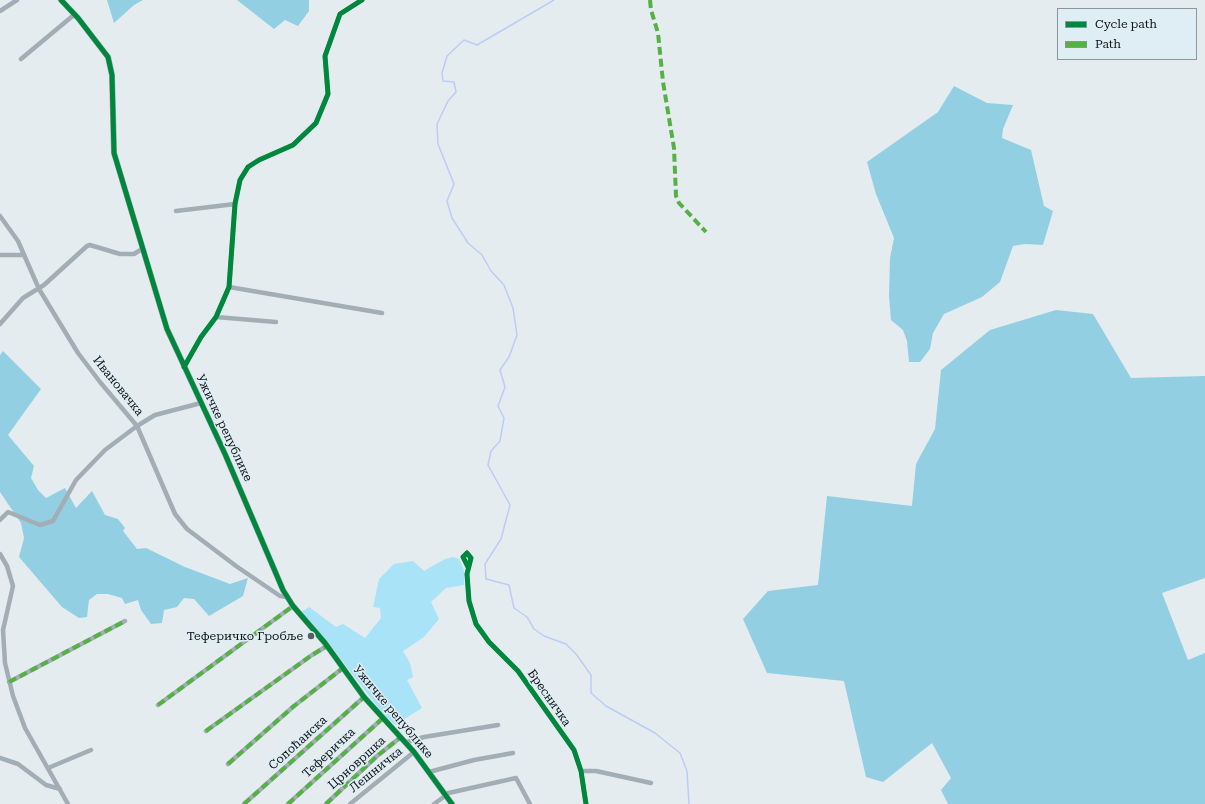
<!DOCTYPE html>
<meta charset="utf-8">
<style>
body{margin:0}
#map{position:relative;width:1205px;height:804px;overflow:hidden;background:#e4ecef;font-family:"Roboto Serif",serif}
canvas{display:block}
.legend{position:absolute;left:1057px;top:8px;width:140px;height:52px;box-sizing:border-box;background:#dfeef4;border:1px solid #8b969a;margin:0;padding:5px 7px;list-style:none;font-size:12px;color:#0d1214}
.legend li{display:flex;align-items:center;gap:8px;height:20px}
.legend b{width:20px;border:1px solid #8b969a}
</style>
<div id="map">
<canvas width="1205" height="804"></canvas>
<ul class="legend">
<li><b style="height:5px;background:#00873e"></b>Cycle path</li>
<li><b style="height:5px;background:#54b144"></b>Path</li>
</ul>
</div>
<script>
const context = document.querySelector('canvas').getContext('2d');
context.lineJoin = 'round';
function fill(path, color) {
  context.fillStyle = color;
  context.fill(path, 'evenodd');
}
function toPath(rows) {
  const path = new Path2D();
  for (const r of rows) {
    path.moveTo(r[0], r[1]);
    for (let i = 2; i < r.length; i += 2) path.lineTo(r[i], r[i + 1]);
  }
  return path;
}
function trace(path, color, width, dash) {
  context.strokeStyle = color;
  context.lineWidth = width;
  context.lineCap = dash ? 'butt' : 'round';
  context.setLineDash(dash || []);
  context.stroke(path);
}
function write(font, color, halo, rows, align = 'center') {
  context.font = font + ' "Roboto Serif",serif';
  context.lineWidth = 3;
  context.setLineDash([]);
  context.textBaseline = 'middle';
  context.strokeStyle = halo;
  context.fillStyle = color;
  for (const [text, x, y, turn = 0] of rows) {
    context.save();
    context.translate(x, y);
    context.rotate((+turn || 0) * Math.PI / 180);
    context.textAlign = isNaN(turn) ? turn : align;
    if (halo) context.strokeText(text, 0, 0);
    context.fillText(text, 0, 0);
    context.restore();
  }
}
fill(toPath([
 [453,557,459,559,464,570,464,585,446,588,431,602,439,619,424,637,403,651,410,663,413,677,407,680,422,708,395,725,383,714,327,641,301,612,309,607,336,627,343,624,365,638,381,618,380,608,373,607,379,579,394,564,413,561,424,571,445,559]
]), '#a9e3f7');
fill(toPath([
 [107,0,143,0,134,5,114,23],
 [237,0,309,0,309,11,298,26,285,20,274,29],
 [954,86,987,103,1013,105,1003,129,1002,138,1031,150,1044,206,1053,211,1043,245,1025,244,1013,246,1000,282,982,297,944,314,933,333,930,349,920,362,909,362,907,341,903,330,891,320,889,296,890,258,894,238,876,194,867,162,938,112],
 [1056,310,1093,314,1131,378,1205,376,1205,578,1162,593,1188,660,1205,653,1205,804,948,804,941,790,951,778,932,743,883,782,866,777,844,681,767,673,743,619,768,591,818,585,827,496,912,506,916,464,935,429,941,370,990,330],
 [3,351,41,389,8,435,34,466,31,478,38,490,46,498,65,488,76,508,92,491,105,515,118,519,125,528,123,531,137,549,146,548,185,567,230,584,248,578,243,596,209,616,194,599,184,598,177,607,164,610,162,623,151,624,141,610,138,600,125,604,122,598,108,594,97,594,89,600,87,617,79,618,62,607,19,557,24,538,21,523,0,492,0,355]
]), '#92cfe3');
trace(toPath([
 [554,0,477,45,464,40,447,56,442,73,443,81,454,82,456,92,448,101,437,124,438,144,454,184,447,201,452,218,468,243,482,255,491,271,504,285,513,308,517,335,509,357,500,370,505,387,498,406,504,418,500,441,491,451,488,465,510,505,501,539,485,564,486,579,509,585,514,608,527,617,534,629,544,636,566,644,576,654,591,675,591,693,606,706,655,733,680,753,687,771,689,804]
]), '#bdccf6', 1.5);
trace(toPath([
 [0,11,17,0],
 [21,59,75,14],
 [176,211,235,204],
 [0,216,18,241,39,289,78,353,100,382,137,426,175,514,187,529,236,566,280,596,287,597],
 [0,255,24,255],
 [229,287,382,313],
 [216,317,276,322],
 [0,324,23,298,44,285,87,246,90,245,120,254,134,254,142,249],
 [184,367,201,337,216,317,229,287,235,204,240,180,248,167,259,160,293,145,316,123,328,94,325,56,340,14,362,0],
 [0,520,8,512,40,525,53,521,76,480,105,450,137,426,155,415,201,403],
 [0,554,7,566,13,586,3,630,5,663,13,696,25,728,68,804],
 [468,567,463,557,467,553,471,558,467,574,469,601,476,624,489,642,518,671,574,750,581,771,586,804],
 [9,682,125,621],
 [158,705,293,606],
 [206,731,312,655,327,646],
 [407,742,424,737,498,725],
 [0,758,18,764,46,785,60,789],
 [228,764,294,706,343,668],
 [48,768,91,750],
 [581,771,596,771,651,783],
 [429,772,474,760,513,753],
 [444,794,516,778,530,804],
 [244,804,364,697],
 [288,804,383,718],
 [326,804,377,756,401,737],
 [350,804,414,752],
 [434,804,445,796]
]), '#a3adb5', 4.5);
trace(toPath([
 [61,0,78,18,108,57,112,75,114,153,167,329,225,454,283,590,293,606,325,643,364,697,414,752,452,804]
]), '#a1abb4', 6);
trace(toPath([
 [650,0,651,10,658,33,663,82,674,148,676,196,679,203,706,232],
 [9,682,125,621],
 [158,705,293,606],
 [206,731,312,655,327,646],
 [228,764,294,706,343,668],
 [244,804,364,697],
 [288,804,383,718],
 [326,804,377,756,401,737]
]), '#54b144', 4, [8, 4]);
trace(toPath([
 [61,0,78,18,108,57,112,75,114,153,167,329,225,454,283,590,293,606,325,643,364,697,414,752,452,804],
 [184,367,201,337,216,317,229,287,235,204,240,180,248,167,259,160,293,145,316,123,328,94,325,56,340,14,362,0],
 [468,567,463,557,467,553,471,558,467,574,469,601,476,624,489,642,518,671,574,750,581,771,586,804]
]), '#00873e', 5);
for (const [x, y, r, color] of [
 [311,636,4,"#585e61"]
]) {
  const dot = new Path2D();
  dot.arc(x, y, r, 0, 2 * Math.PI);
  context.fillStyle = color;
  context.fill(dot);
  trace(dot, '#dfeef4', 1.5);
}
write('12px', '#0d1214', '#dfeef4', [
 ["Ивановачка",118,386,51],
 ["Ужичке републике",224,428,65],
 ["Бресничка",549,698,55],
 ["Ужичке републике",393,712,50],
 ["Сопоћанска",298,743,-42],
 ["Теферичка",329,753,-43],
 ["Црновршка",357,763,-42],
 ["Лешничка",376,770,-39]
]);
write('12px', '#0d1214', '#dfeef4', [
 ["Теферичко Гробље",303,636]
], 'right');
</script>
